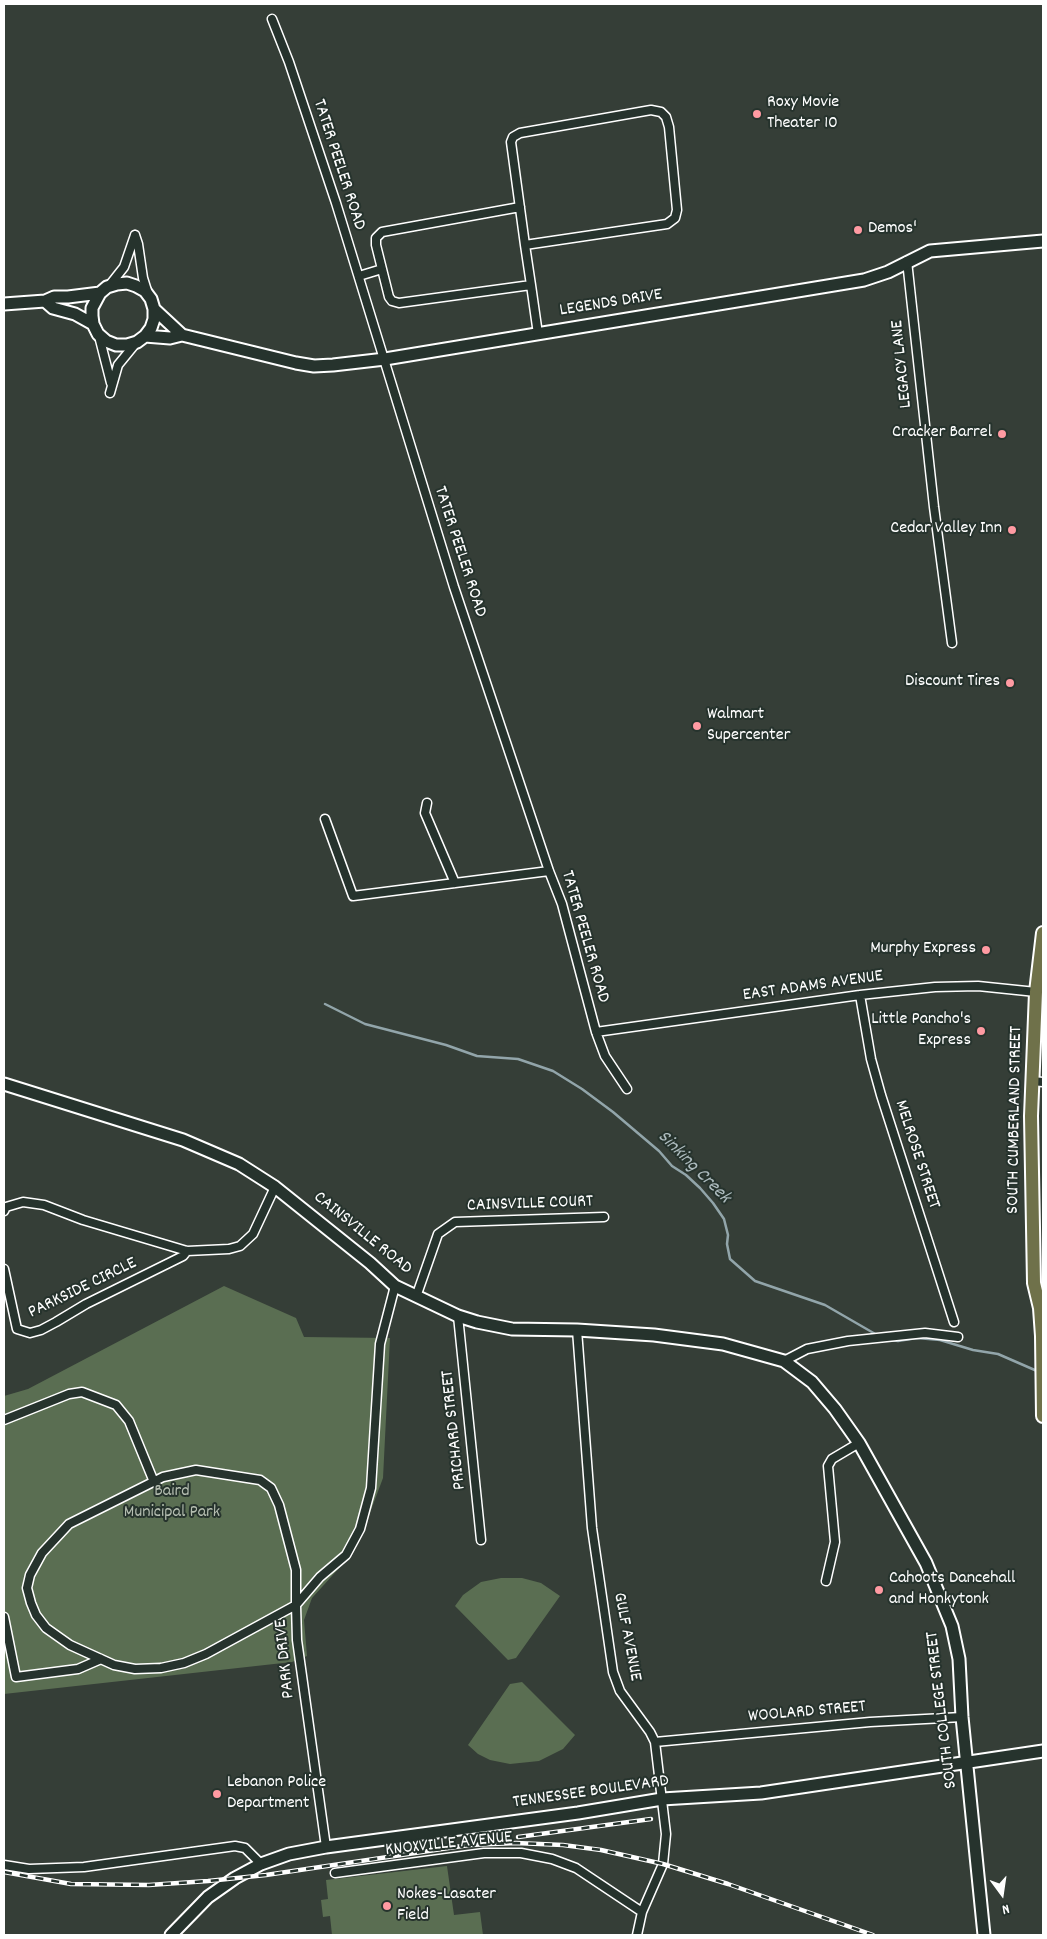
<!DOCTYPE html>
<style>
body{margin:0}
#map{position:relative;width:1047px;height:1939px;overflow:hidden;background:#353e37;font-family:Dekko,sans-serif}
canvas{display:block}
.frame{position:absolute;inset:0;border:5px solid #fff;pointer-events:none}
.north{position:absolute;left:977px;top:1869px;width:50px;height:50px;-webkit-text-stroke:4px #26332d;paint-order:stroke;rotate:166deg;font-size:14px;font-weight:700;line-height:20px;text-align:center;color:#fff}
.north::after{content:'';display:block;margin:auto;width:18px;height:22px;background:#fff;clip-path:polygon(50% 0,100% 100%,50% 72%,0 100%)}
</style>
<div id="map">
<canvas width="1047" height="1939"></canvas>
<div class="frame"></div>
<div class="north">N</div>
</div>
<script>
const context = document.querySelector('canvas').getContext('2d');
context.lineJoin = 'round';
function fill(path, color) {
  context.fillStyle = color;
  context.fill(path, 'evenodd');
}
function toPath(rows) {
  const path = new Path2D();
  for (const r of rows) {
    path.moveTo(r[0], r[1]);
    for (let i = 2; i < r.length; i += 2) path.lineTo(r[i], r[i + 1]);
  }
  return path;
}
function trace(path, color, width, dash) {
  context.strokeStyle = color;
  context.lineWidth = width;
  context.lineCap = dash ? 'butt' : 'round';
  context.setLineDash(dash || []);
  context.stroke(path);
}
function write(font, color, halo, rows, align = 'center') {
  context.font = font + ' Dekko,sans-serif';
  context.lineWidth = 4;
  context.setLineDash([]);
  context.textBaseline = 'middle';
  context.strokeStyle = halo;
  context.fillStyle = color;
  for (const [text, x, y, turn = 0] of rows) {
    context.save();
    context.translate(x, y);
    context.rotate((+turn || 0) * Math.PI / 180);
    context.textAlign = isNaN(turn) ? turn : align;
    if (halo) context.strokeText(text, 0, 0);
    context.fillText(text, 0, 0);
    context.restore();
  }
}
fill(toPath([
 [224,1286,296,1318,304,1337,390,1338,383,1478,359,1542,341,1566,312,1598,304,1620,307,1656,292,1662,4,1694,4,1396,28,1389],
 [501,1578,522,1578,541,1583,560,1596,516,1658,508,1660,455,1606,463,1595,481,1582],
 [522,1682,575,1735,563,1749,539,1761,510,1764,490,1760,478,1754,468,1745,510,1684],
 [447,1866,454,1915,480,1912,483,1935,332,1935,330,1916,323,1917,321,1900,328,1899,326,1880]
]), '#5a6e52');
trace(toPath([
 [325,1004,365,1024,446,1045,477,1056,518,1059,553,1071,582,1089,613,1112,659,1151,672,1166,686,1175,700,1188,713,1203,724,1219,728,1235,727,1244,730,1259,755,1281,825,1305,877,1335],
 [891,1340,898,1341,917,1338,940,1340,973,1350,998,1354,1037,1371]
]), '#92a5aa', 2.5);
const street = toPath([
 [272,19,289,62,336,203,454,587,549,871,562,904,596,1032,605,1056,627,1089],
 [520,207,382,232,376,238,376,245,389,297,392,301,399,303,531,285],
 [135,235,138,244,143,278,148,294],
 [525,245,667,224,675,218,677,210,669,127,666,117,661,112,651,110,520,133,513,137,511,142,525,245,531,285,538,334],
 [907,261,934,507,952,643],
 [359,276,382,269],
 [109,286,124,267,135,235],
 [99,336,111,383],
 [110,393,118,365,136,343],
 [427,803,425,813,455,883],
 [325,819,353,896,549,871],
 [860,995,871,1059,881,1095,954,1322],
 [596,1032,860,995,935,987,978,986,1036,992],
 [1031,1081,1043,1082],
 [4,1211,6,1207,23,1202,44,1205,83,1220,187,1251,229,1249,240,1246,253,1234,275,1187],
 [4,1269,17,1329,30,1333,41,1330,56,1322,86,1304,183,1256,187,1251],
 [416,1297,438,1234,455,1222,604,1217],
 [458,1316,481,1540],
 [577,1330,592,1528,613,1672,620,1691,650,1732,655,1742,666,1834,663,1864,642,1912,637,1935],
 [784,1361,807,1349,848,1341,925,1333,958,1337],
 [4,1420,69,1394,82,1392,116,1405,129,1421,154,1482],
 [196,1470,260,1480,271,1488,279,1505,296,1570,296,1605,206,1654,184,1663,161,1668,135,1669,114,1665,70,1645,46,1628,36,1615,31,1603,27,1588,30,1575,42,1553,69,1524,163,1477,196,1470],
 [826,1581,835,1542,828,1466,832,1459,859,1443],
 [4,1617,16,1677,78,1669,101,1659],
 [655,1742,870,1722,962,1717],
 [326,1847,297,1640,296,1605,320,1577,346,1555,360,1529,371,1488,380,1344,395,1286],
 [4,1865,29,1869,84,1867,235,1846,245,1848,261,1864],
 [335,1873,484,1853,521,1853,552,1859,576,1868,642,1912]
]);
const secondary = toPath([
 [45,301,53,308,75,314,93,324],
 [4,304,45,301,54,297,68,297,100,293],
 [154,309,154,319,151,328,145,336,137,342,127,345,116,345,106,341,98,334,93,324,92,316,92,308,100,293,107,287,117,284,127,283,136,286,145,291,151,299,154,309,182,335],
 [145,336,170,338,182,335,296,363,314,366,333,365,385,359,864,280,888,272,930,251,1043,241],
 [4,1084,183,1140,239,1164,275,1187,370,1263,395,1286,458,1316,477,1322,512,1329,577,1330,654,1335,723,1344,784,1361,812,1382,835,1409,859,1443,926,1563,952,1626,959,1659,962,1717,984,1935],
 [171,1935,208,1897,235,1878,261,1864,289,1854,326,1847,578,1813,662,1799,761,1793,1043,1751]
]);
const primary = toPath([
 [1043,933,1036,992,1031,1116,1034,1283,1040,1308,1042,1336,1043,1416]
]);
trace(street, '#fff', 11);
trace(secondary, '#fff', 15);
trace(primary, '#fff', 16);
trace(street, '#26332d', 8);
trace(secondary, '#26332d', 11);
trace(primary, '#6f714a', 12);
const rail = toPath([
 [518,1837,651,1819],
 [4,1872,71,1884,149,1885,208,1881,266,1875,469,1845,516,1843,563,1845,601,1850,663,1864,728,1884,873,1935]
]);
trace(rail, '#fff', 4.5);
trace(rail, '#26332d', 2.5, [8]);
for (const [x, y, r, color] of [
 [757,114,5,"#ff9aa2"],
 [858,230,5,"#ff9aa2"],
 [1002,434,5,"#ff9aa2"],
 [1012,530,5,"#ff9aa2"],
 [1010,683,5,"#ff9aa2"],
 [697,726,5,"#ff9aa2"],
 [986,950,5,"#ff9aa2"],
 [981,1031,5,"#ff9aa2"],
 [879,1590,5,"#ff9aa2"],
 [217,1794,5,"#ff9aa2"],
 [387,1906,5,"#ff9aa2"]
]) {
  const dot = new Path2D();
  dot.arc(x, y, r, 0, 2 * Math.PI);
  context.fillStyle = color;
  context.fill(dot);
  trace(dot, '#26332d', 2);
}
write('18px', '#fff', '#26332d', [
 ["Roxy Movie",767,104],
 ["Theater 10",767,125],
 ["Demos'",868,230],
 ["Cracker Barrel",992,434,"right"],
 ["Cedar Valley Inn",1002,530,"right"],
 ["Discount Tires",1000,683,"right"],
 ["Walmart",707,716],
 ["Supercenter",707,737],
 ["Murphy Express",976,950,"right"],
 ["Little Pancho's",971,1021,"right"],
 ["Express",971,1042,"right"],
 ["Cahoots Dancehall",889,1580],
 ["and Honkytonk",889,1601],
 ["Lebanon Police",227,1784],
 ["Department",227,1805],
 ["Nokes-Lasater",397,1896],
 ["Field",397,1917]
], 'left');
write('18px', '#fff', '#26332d', [
 ["TATER PEELER ROAD",338,165,72],
 ["LEGENDS DRIVE",611,304,-9],
 ["LEGACY LANE",903,364,-96],
 ["TATER PEELER ROAD",459,552,72],
 ["TATER PEELER ROAD",584,937,74],
 ["EAST ADAMS AVENUE",813,987,-8],
 ["SOUTH CUMBERLAND STREET",1016,1120,-89],
 ["MELROSE STREET",916,1155,72],
 ["CAINSVILLE COURT",530,1205,-2],
 ["CAINSVILLE ROAD",362,1234,39],
 ["PARKSIDE CIRCLE",83,1289,-26],
 ["PRICHARD STREET",455,1430,-96],
 ["GULF AVENUE",626,1637,79],
 ["PARK DRIVE",286,1659,-96],
 ["SOUTH COLLEGE STREET",943,1710,-97],
 ["WOOLARD STREET",807,1713,-5],
 ["TENNESSEE BOULEVARD",591,1793,-8],
 ["KNOXVILLE AVENUE",449,1845,-6]
]);
write('18px', '#b5beb1', '#26332d', [
 ["Baird",172,1493],
 ["Municipal Park",172,1514]
]);
write('italic 19px', '#aebcbf', '#26332d', [
 ["Sinking Creek",693,1168,45]
]);
</script>
